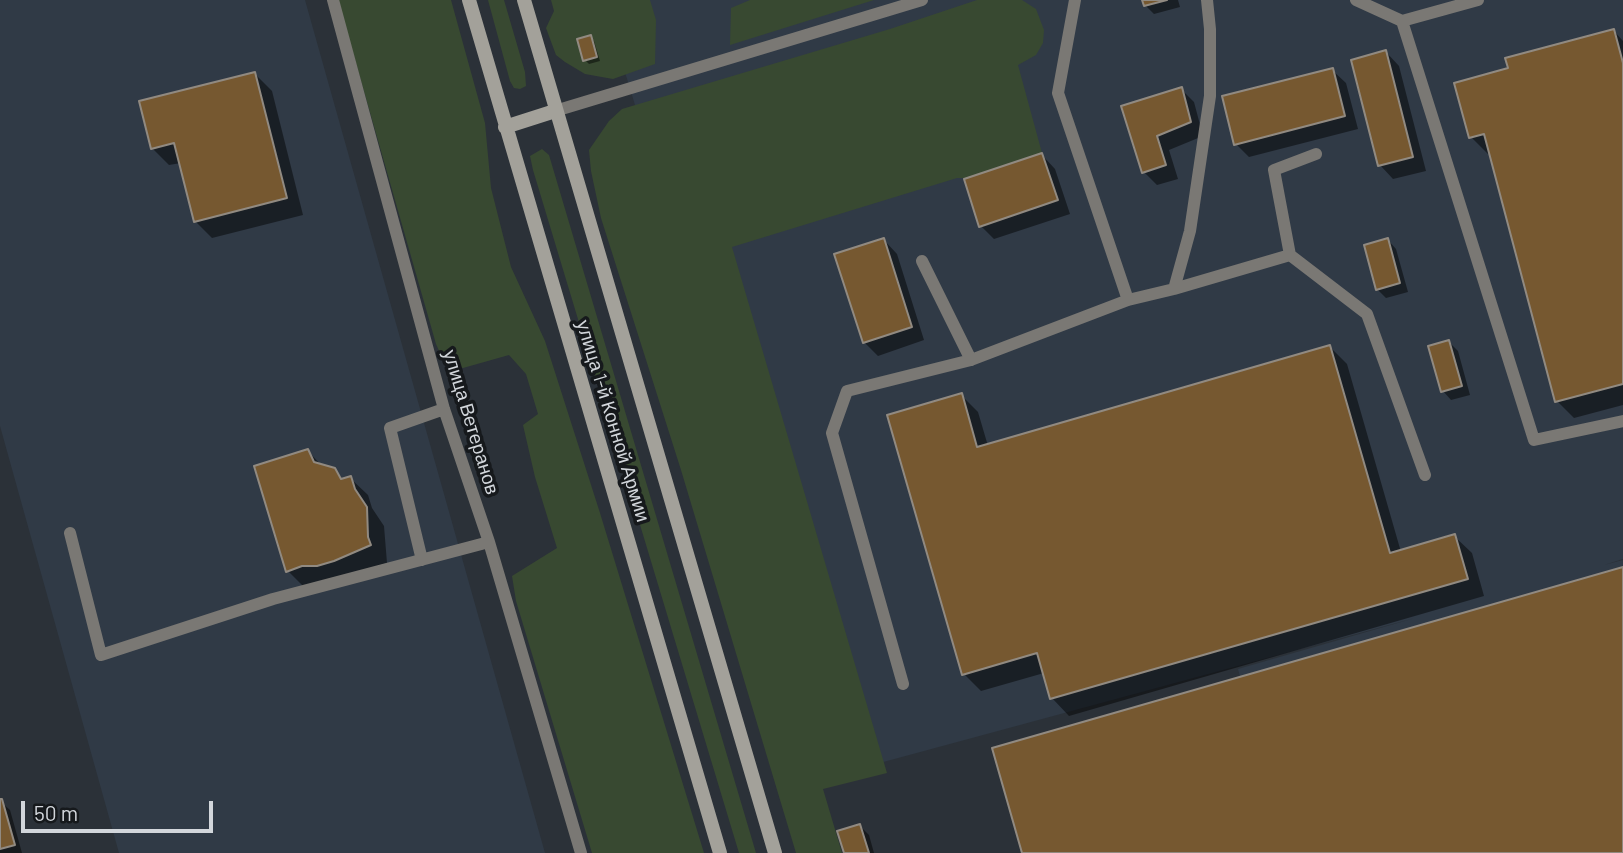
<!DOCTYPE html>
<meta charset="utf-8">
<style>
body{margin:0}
#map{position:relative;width:1623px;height:853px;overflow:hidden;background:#2b3138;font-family:Barlow,sans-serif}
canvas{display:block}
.scale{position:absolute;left:21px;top:801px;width:192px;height:32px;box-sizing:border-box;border:4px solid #d2d6db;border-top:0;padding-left:9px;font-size:21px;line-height:24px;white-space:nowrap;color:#d2d6db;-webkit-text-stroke:5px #16191c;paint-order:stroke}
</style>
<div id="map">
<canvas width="1623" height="853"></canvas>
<div class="scale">50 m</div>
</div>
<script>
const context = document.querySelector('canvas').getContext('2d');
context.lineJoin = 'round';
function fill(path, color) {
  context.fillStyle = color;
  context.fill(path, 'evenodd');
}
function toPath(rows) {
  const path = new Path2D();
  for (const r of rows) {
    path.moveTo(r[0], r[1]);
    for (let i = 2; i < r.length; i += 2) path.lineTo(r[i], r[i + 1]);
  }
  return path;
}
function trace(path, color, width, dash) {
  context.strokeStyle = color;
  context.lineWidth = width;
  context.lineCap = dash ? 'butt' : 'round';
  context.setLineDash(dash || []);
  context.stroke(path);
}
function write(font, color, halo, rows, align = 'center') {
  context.font = font + ' Barlow,sans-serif';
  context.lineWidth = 7;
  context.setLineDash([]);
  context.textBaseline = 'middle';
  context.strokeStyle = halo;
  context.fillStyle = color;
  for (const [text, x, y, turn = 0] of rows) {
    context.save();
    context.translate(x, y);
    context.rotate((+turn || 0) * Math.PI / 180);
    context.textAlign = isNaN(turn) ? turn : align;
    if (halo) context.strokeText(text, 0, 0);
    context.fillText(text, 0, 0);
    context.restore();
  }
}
fill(toPath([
 [0,0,305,0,545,853,119,853,0,426],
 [603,0,1623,0,1623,559,1604,565,1623,560,1623,853,1286,853,1238,669,1415,618,839,774]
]), '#303a46');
fill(toPath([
 [338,0,451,0,485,123,491,188,511,267,545,341,600,513,704,853,592,853,516,601,512,576,557,548,535,477,523,425,538,414,526,374,509,355,463,368,445,364,436,344],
 [488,0,504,0,525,72,526,86,520,89,514,88,510,81],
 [551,0,650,0,656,20,655,64,613,79,585,74,565,62,556,55,546,28,554,11],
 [750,0,874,0,730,45,731,8],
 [977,0,1022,0,1036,9,1044,30,1043,43,1036,55,1018,65,1042,153,967,178,957,178,732,247,887,773,823,789,842,853,796,853,681,470,601,218,591,171,589,150,609,121,622,109,890,29],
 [542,149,549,155,756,853,739,853,533,170,530,156]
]), '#384931');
fill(toPath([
 [1144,0,1178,0,1180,7,1154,14,1145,5],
 [1614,31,1623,41,1623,405,1574,418,1557,401,1491,153,1488,154,1471,137,1510,69],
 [590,37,594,41,600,61,589,64,585,60],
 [1386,52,1399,66,1426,171,1393,179,1380,165],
 [1332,70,1346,83,1358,129,1249,157,1236,144],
 [255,74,272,91,303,215,212,238,195,221,181,163,169,165,152,148],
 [1181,89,1194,102,1203,136,1169,150,1178,179,1157,185,1144,172,1123,107],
 [1042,155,1055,169,1070,214,994,239,981,226],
 [884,240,897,254,924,340,878,356,864,342],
 [1388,240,1396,249,1408,292,1386,298,1377,289],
 [1449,342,1458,351,1470,395,1451,400,1443,391],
 [1330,347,1347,364,1401,552,1454,536,1472,553,1484,596,1069,716,1052,698,1044,673,981,691,964,674,961,395,978,412,988,446],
 [308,451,322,466,334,470,344,480,350,478,368,495,372,508,384,526,387,563,305,588,288,571],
 [0,801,10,810,22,853,0,853],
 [860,826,869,835,874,853,846,853]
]), '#0007');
const building = toPath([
 [1142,0,1167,0,1144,6,1142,0],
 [1614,29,1623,63,1623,384,1555,402,1484,134,1469,138,1454,83,1508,68,1505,58,1614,29],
 [591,35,597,57,583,61,577,39,591,35],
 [1386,50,1413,157,1378,166,1351,60,1386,50],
 [1333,68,1345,116,1234,145,1222,96,1333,68],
 [255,72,287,198,194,222,174,143,151,149,139,101,255,72],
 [1182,87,1191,122,1157,136,1166,165,1142,173,1121,106,1182,87],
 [1042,153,1058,200,979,227,964,179,1042,153],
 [884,238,912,327,863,343,834,254,884,238],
 [1388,238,1400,283,1376,290,1364,245,1388,238],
 [1449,340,1462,386,1441,392,1428,346,1449,340],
 [1330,345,1390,553,1455,534,1468,579,1050,699,1037,653,962,675,887,415,962,393,977,447,1330,345],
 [308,449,314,462,335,468,341,479,351,476,355,489,367,507,368,537,371,545,334,561,317,566,302,566,286,572,254,466,308,449],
 [1623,567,1623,853,1022,853,992,748,1623,567],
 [0,799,2,799,15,845,0,849,0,799],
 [860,824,869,853,844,853,837,831,860,824]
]);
fill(building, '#765830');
trace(building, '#918a81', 2);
trace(toPath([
 [333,0,444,409,489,542,581,853],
 [1075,0,1058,93,1128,300],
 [1356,0,1402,21,1534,440,1623,421],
 [1402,21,1478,0],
 [555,111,922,0],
 [1290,255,1274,170,1316,154],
 [922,261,971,360],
 [1174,289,1190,231,1210,96,1210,29,1207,0],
 [70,533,101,655,273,599,489,542],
 [422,560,390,428,444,409],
 [903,684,832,433,847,391,971,360,1128,300,1174,289,1290,255,1367,314,1425,475]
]), '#7a7874', 12);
trace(toPath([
 [469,0,720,853],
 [524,0,775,853],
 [505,127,555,111]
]), '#a3a19a', 14);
write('19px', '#d2d6db', '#16191c', [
 ["улица 1-й Конной Армии",613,421,73],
 ["улица Ветеранов",471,422,73]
]);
</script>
